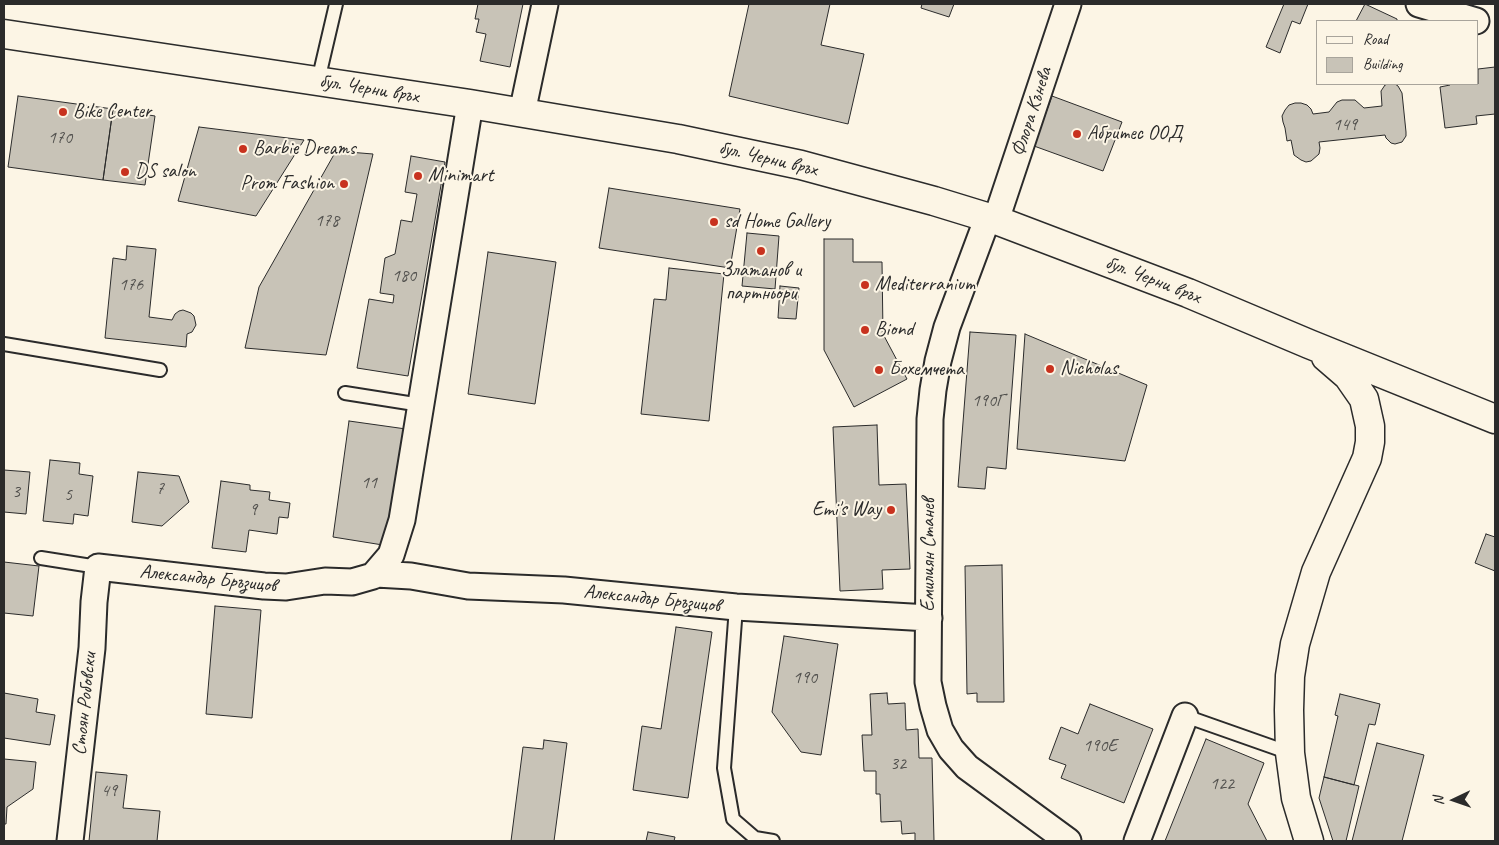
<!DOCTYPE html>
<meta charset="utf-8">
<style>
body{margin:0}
#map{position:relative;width:1499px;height:845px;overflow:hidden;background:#fcf5e5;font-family:Caveat,sans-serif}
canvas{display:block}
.frame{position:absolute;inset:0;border:5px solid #2b2b2b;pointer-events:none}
.legend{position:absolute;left:1316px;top:20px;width:162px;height:65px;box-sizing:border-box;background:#fcf5e5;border:1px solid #a8a49b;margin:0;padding:6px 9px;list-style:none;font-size:15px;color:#2b2b2b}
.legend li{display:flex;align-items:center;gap:10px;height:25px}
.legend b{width:25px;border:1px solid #a8a49b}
.north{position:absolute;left:1429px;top:775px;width:50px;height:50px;-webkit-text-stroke:4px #fcf5e5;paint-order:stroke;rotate:267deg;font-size:14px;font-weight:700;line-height:20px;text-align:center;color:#2b2b2b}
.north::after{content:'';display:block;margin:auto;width:18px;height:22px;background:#2b2b2b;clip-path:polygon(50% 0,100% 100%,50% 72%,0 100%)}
</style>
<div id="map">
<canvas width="1499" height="845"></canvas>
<div class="frame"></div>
<ul class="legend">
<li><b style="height:6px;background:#fcf5e5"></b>Road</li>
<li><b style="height:14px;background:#c8c3b7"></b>Building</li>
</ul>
<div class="north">N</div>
</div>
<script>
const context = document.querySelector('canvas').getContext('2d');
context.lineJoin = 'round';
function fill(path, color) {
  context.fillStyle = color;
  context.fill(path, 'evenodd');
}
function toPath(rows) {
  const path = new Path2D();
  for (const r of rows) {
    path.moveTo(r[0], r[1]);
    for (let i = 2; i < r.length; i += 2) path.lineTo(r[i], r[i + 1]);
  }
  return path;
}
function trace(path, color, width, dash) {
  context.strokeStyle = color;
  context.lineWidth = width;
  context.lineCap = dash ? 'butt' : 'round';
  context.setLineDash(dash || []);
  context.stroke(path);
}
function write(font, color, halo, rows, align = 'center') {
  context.font = font + ' Caveat,sans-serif';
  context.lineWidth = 4;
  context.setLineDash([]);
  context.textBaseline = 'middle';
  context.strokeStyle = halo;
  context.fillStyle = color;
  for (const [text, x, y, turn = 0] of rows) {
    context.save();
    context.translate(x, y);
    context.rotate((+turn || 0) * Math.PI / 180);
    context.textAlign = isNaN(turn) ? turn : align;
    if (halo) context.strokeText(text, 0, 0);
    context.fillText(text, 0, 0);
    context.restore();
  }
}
const building = toPath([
 [478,4,523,4,510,67,480,61,486,34,476,32,479,19,475,19,478,4],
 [749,4,830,4,821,45,864,54,848,124,729,96,749,4],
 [922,4,954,4,949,17,921,8,922,4],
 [1284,4,1308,4,1300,24,1292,21,1280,53,1266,47,1284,4],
 [1365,4,1397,19,1397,21,1356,21,1365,4],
 [1495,67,1495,114,1476,116,1477,124,1445,128,1440,87,1450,85,1451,84,1478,84,1478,69,1495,67],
 [1388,84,1395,84,1398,86,1402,93,1406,132,1406,136,1402,142,1395,144,1391,143,1386,138,1385,135,1319,142,1320,148,1319,154,1311,161,1306,162,1301,160,1294,155,1291,140,1287,141,1285,128,1283,122,1282,116,1285,110,1289,105,1295,103,1301,103,1307,105,1311,109,1313,114,1329,112,1337,102,1342,100,1355,100,1364,108,1382,106,1381,91,1385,85,1388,84],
 [18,96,113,109,103,180,8,167,18,96],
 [1052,96,1122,122,1103,171,1034,146,1052,96],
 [113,109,155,116,145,185,103,180,113,109],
 [199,127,304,140,256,216,178,201,199,127],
 [336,151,373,154,326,355,245,348,259,287,336,151],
 [411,156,445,162,408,376,357,368,369,299,393,303,394,295,380,293,385,258,395,254,401,220,412,222,417,194,405,192,411,156],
 [609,188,740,209,730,268,599,248,609,188],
 [747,233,779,236,775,289,742,286,747,233],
 [824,239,853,239,853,262,882,262,883,334,907,379,854,407,824,350,824,239],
 [127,246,156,249,149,317,172,320,175,314,179,311,183,310,191,313,194,316,196,325,192,332,187,334,186,347,105,338,113,258,126,260,127,246],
 [488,252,556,262,535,404,468,394,488,252],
 [669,268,724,274,709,421,641,414,654,299,666,300,669,268],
 [780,286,799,288,796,319,778,318,780,286],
 [970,332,1016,335,1006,469,987,467,985,489,958,487,970,332],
 [1025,334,1147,385,1125,461,1017,449,1025,334],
 [349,421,406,429,389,546,333,537,349,421],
 [877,425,879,485,906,484,910,569,882,570,883,589,840,591,833,427,877,425],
 [50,460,80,463,79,474,93,476,88,516,74,514,73,524,43,521,50,460],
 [4,470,30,472,26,514,4,512,4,470],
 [138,472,179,476,189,502,162,526,132,522,138,472],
 [221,481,250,485,250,490,270,492,269,500,290,503,288,518,279,517,277,534,249,530,246,552,212,548,221,481],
 [1486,534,1495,537,1495,571,1475,563,1486,534],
 [4,562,39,566,33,616,4,613,4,562],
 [1002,565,1004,702,977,702,977,693,967,694,965,566,1002,565],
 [215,606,261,610,252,718,206,714,215,606],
 [676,627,712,632,688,798,633,790,642,726,661,729,676,627],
 [784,636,838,644,821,755,801,752,772,712,784,636],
 [4,693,38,699,36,712,55,715,50,745,4,738,4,693],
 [887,693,888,704,905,703,906,730,918,729,919,758,932,758,934,841,915,841,915,833,902,834,901,821,881,822,880,794,876,794,876,771,864,771,862,735,872,735,870,694,887,693],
 [1340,694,1380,704,1375,725,1369,724,1354,785,1324,777,1338,716,1335,715,1340,694],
 [1090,704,1153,729,1124,803,1061,778,1066,765,1049,759,1061,727,1078,734,1090,704],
 [1206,739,1264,763,1248,804,1267,841,1165,841,1206,739],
 [544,740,567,743,554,841,511,841,523,747,543,749,544,740],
 [1377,743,1424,755,1402,841,1352,841,1377,743],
 [4,759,36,762,33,789,7,807,6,824,4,824,4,759],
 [96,772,127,775,123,808,160,811,157,841,89,841,96,772],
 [1324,777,1359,786,1346,841,1333,841,1319,798,1324,777],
 [648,832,675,837,674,841,646,841,648,832]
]);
fill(building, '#c8c3b7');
trace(building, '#2b2b2b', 1);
const service = toPath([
 [318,81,336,4],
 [4,344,160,370],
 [345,393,421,405],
 [41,558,98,567],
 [736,607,724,768,733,819,755,838,773,841],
 [1185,716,1290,753]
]);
const minor = toPath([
 [1419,4,1476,21],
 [522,113,545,4],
 [988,217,947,327,938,361,933,390,930,419,928,682,933,706,940,730,951,749,967,767,1068,841],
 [996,220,1068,4],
 [376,574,411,576,468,586,564,590,736,607,929,618],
 [70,841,92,648,94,602,98,567,264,586,286,587,325,581,352,582,373,576,391,555,402,520,470,104],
 [1137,841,1185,716]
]);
const secondary = toPath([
 [4,34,470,104,678,139,801,165,934,201,996,220,1188,293,1309,344,1495,419],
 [1309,841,1296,798,1290,753,1289,710,1290,676,1295,644,1316,572,1367,458,1370,442,1370,426,1364,399,1348,376,1326,357]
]);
trace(service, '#2b2b2b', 16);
trace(minor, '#2b2b2b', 29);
trace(secondary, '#2b2b2b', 31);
trace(service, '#fcf5e5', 12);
trace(minor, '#fcf5e5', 25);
trace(secondary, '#fcf5e5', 28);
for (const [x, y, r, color] of [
 [63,112,5,"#c8321e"],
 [1077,134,5,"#c8321e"],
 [243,149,5,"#c8321e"],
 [125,172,5,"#c8321e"],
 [418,176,5,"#c8321e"],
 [344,184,5,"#c8321e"],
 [714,222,5,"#c8321e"],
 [761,251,5,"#c8321e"],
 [865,285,5,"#c8321e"],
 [865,330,5,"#c8321e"],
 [1050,369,5,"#c8321e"],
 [879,370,5,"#c8321e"],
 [891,510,5,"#c8321e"]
]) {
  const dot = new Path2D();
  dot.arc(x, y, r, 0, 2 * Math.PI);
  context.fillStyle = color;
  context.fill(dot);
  trace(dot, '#fcf5e5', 2);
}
write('18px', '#52514e', null, [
 ["149",1345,125],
 ["170",60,138],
 ["178",327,221],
 ["180",404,276],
 ["176",131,285],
 ["190Г",988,401],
 ["11",369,483],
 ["7",160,489],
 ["3",16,492],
 ["5",68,495],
 ["9",253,510],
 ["190",805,678],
 ["190E",1100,746],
 ["32",898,764],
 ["122",1222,784],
 ["49",109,791]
]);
write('20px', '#2b2b2b', '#fcf5e5', [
 ["бул. Черни връх",369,89,9],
 ["Флора Кънева",1032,112,-72],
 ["бул. Черни връх",768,159,13],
 ["бул. Черни връх",1153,280,21],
 ["Емилиян Станев",929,555,-90],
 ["Александър Бръзицов",208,579,6],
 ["Александър Бръзицов",652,599,6],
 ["Стоян Робовски",85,704,-84]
]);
write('20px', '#2b2b2b', '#fcf5e5', [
 ["Bike Center",73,112],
 ["Абритес ООД",1087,134],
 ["Barbie Dreams",253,149],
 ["DS salon",135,172],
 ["Minimart",428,176],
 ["Prom Fashion",334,184,"right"],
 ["sd Home Gallery",724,222],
 ["Златанов и",761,271,"center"],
 ["партньори",761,294,"center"],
 ["Mediterranium",875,285],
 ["Biond",875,330],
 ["Nicholas",1060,369],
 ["Бохемчета",889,370],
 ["Emi's Way",881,510,"right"]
], 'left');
</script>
